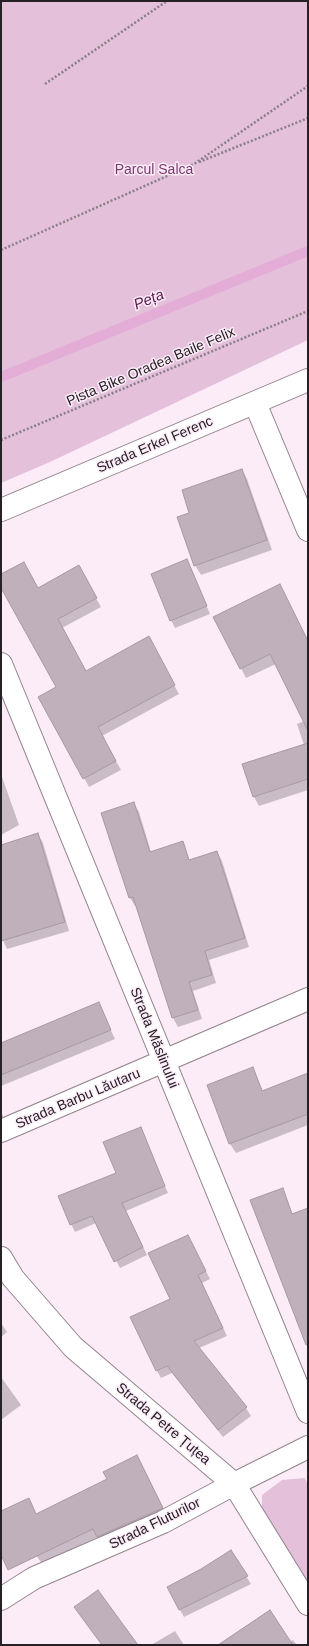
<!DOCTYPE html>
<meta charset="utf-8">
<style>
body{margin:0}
#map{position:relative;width:309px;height:1646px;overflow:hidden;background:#fcecf8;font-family:Arial,sans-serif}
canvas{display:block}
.frame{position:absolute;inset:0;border:2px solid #262125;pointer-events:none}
</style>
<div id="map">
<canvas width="309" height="1646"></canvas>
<div class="frame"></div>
</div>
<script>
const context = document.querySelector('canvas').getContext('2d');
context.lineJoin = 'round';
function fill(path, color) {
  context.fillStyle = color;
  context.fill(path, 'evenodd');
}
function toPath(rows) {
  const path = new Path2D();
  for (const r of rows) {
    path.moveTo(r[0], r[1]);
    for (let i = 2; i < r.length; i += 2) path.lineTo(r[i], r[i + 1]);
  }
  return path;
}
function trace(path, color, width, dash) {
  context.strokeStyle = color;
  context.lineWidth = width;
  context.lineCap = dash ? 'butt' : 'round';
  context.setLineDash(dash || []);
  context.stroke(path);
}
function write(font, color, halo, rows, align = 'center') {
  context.font = font + ' Arial,sans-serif';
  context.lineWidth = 3;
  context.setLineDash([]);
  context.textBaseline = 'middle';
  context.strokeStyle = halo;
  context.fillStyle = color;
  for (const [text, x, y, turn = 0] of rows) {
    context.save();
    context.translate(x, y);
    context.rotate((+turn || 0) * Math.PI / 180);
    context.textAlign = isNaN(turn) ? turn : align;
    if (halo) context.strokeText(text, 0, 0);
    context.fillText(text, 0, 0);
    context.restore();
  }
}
fill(toPath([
 [1,1,308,1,308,340,50,462,1,483],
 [305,1478,308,1485,308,1584,262,1510,262,1495,282,1480]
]), '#e4c0db');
fill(toPath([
 [242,470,247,479,272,550,201,575,195,565,191,513],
 [187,561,210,614,175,628,171,620],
 [78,567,101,607,62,628,86,672,153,647,179,694,102,736,121,770,89,787,40,697,57,688,1,586,1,575,38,589],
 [215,617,308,642,308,790,259,806,254,797,304,745,297,724,304,721,276,664,246,678],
 [1,774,19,825,1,835],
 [134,804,139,812,151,852,182,842,190,861,217,852,222,861,249,947,209,960,216,983,193,991,202,1019,178,1027,173,1018,137,906,135,906,130,898],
 [38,834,43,843,69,931,7,949,1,936,1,846],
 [98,1003,115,1039,1,1086,1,1044],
 [253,1069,263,1091,308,1074,308,1125,236,1153,230,1144,208,1085],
 [1,1111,6,1124,1,1126],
 [140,1128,168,1193,126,1211,147,1255,120,1268,96,1223,75,1232,71,1224,117,1173],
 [282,1189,293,1215,308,1209,308,1312],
 [192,1244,210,1279,202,1283,227,1336,199,1348,246,1408,251,1416,223,1437,172,1373,161,1378,157,1371,171,1299],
 [1,1323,7,1332,1,1337],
 [1,1377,21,1405,1,1420],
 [137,1456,167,1516,102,1544,98,1537,57,1556,46,1569,9,1518,33,1507,36,1515,109,1480],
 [230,1551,251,1584,184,1617,180,1610,202,1570],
 [175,1631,184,1645,151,1645],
 [293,1640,297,1645,220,1645,290,1642]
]), '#0003');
trace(toPath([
 [1,377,308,251]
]), '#e4add7', 10);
const building = toPath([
 [242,469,267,540,194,566,177,517,189,513,182,490,242,469],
 [187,559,207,606,170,621,151,574,187,559],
 [24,562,38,588,79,565,97,598,58,619,86,671,149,636,175,685,98,727,116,761,83,779,38,697,56,687,1,588,1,574,24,562],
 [280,584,308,641,308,731,270,654,240,669,213,617,280,584],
 [308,743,308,779,253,797,242,764,308,743],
 [134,802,150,852,183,841,189,860,217,851,245,938,205,951,212,975,189,982,198,1010,172,1018,133,897,129,898,101,813,134,802],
 [38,833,65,922,1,941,1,845,38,833],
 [99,1002,111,1030,1,1075,1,1043,99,1002],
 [253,1067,262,1091,308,1073,308,1114,229,1144,207,1085,253,1067],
 [141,1127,165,1186,122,1203,143,1247,114,1262,92,1216,70,1225,58,1196,116,1173,103,1142,141,1127],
 [283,1188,292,1214,308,1208,308,1344,306,1345,250,1200,283,1188],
 [188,1235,206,1271,198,1275,223,1328,194,1341,247,1407,218,1430,167,1366,156,1371,130,1317,170,1299,148,1253,188,1235],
 [137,1455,163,1508,97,1537,93,1529,8,1570,1,1555,1,1511,29,1498,36,1514,107,1479,103,1472,137,1455],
 [231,1550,248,1576,179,1610,167,1587,201,1569,231,1550],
 [98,1590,138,1645,102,1645,74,1607,98,1590],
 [270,1610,293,1645,218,1645,270,1610]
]);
fill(building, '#bfb0bb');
trace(building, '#a798a3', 1);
const street = toPath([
 [255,403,308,530],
 [1,510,308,380],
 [1,664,308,1412],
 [1,1131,308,999],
 [1,1258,13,1278,73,1347,234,1484,308,1604],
 [1,1599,34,1578,163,1522,234,1484,308,1447]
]);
trace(street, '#93848f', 24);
trace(toPath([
 [45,84,167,1],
 [199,162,308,118],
 [1,250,194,164,308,86],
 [1,440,308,311]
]), '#897f87', 2.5, [2, 2]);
trace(street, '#fff', 22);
write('14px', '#79396d', '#fcecf8', [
 ["Parcul Salca",154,170]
]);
write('14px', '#262125', '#fcecf8', [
 ["Pista Bike Oradea Baile Felix",151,367,-23],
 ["Strada Erkel Ferenc",155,445,-23],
 ["Strada Măslinului",154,1038,68],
 ["Strada Barbu Lăutaru",78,1099,-23],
 ["Strada Petre Țuțea",163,1424,40],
 ["Strada Fluturilor",155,1524,-26]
]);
write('italic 15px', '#58194d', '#fcecf8', [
 ["Peța",149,300,-22]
]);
</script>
